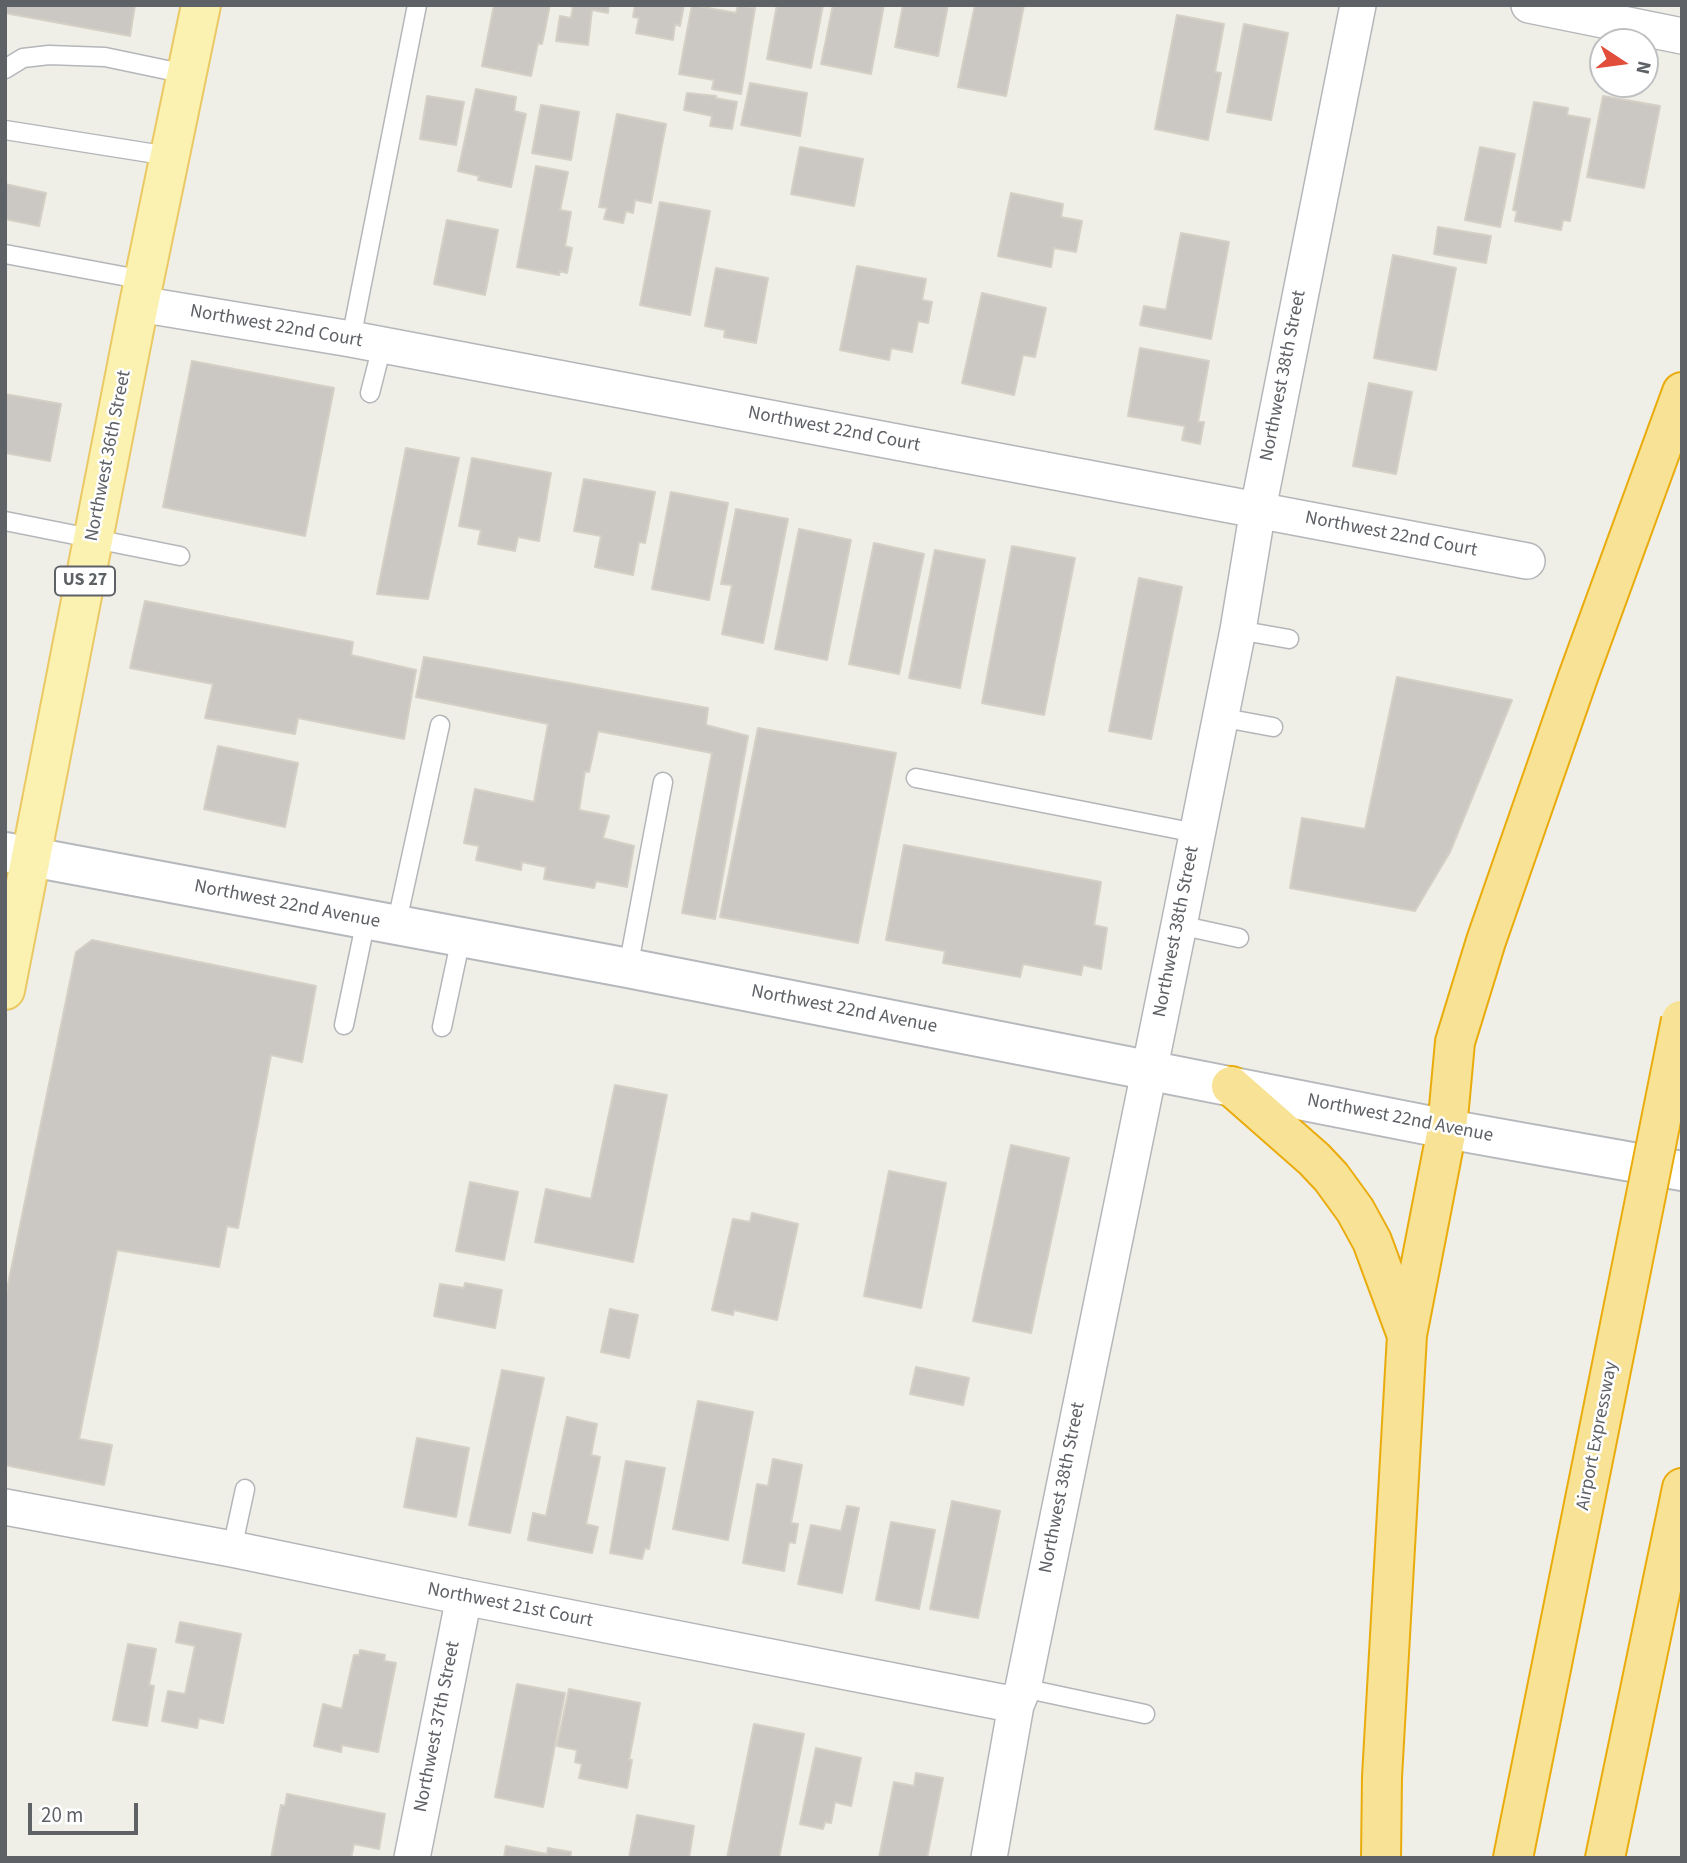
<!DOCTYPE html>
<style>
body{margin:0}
#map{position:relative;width:1687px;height:1863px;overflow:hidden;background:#efeee7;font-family:"Source Sans 3",sans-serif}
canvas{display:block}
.frame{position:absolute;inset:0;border:7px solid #5e6166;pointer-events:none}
.north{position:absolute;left:1589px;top:28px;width:70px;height:70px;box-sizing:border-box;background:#fff;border:2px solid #bfc0c2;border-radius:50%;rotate:103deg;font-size:19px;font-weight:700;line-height:28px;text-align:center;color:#5e6166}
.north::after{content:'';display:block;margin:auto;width:24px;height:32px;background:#e14e3c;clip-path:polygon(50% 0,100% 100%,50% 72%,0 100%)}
.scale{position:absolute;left:28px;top:1803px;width:110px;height:32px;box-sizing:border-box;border:4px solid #5e6166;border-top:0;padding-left:9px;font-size:21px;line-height:24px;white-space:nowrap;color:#5e6166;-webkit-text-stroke:5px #fff;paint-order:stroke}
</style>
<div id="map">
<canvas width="1687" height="1863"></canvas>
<div class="frame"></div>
<div class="north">N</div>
<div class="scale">20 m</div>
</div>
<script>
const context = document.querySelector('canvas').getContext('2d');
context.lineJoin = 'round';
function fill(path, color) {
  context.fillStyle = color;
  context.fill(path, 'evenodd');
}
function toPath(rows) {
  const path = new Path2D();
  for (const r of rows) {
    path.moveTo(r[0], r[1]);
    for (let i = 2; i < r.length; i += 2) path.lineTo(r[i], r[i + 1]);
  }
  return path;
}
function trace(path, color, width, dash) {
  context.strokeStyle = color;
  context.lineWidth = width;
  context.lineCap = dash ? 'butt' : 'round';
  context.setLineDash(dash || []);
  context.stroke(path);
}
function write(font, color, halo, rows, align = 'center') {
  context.font = font + ' "Source Sans 3",sans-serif';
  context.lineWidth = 5;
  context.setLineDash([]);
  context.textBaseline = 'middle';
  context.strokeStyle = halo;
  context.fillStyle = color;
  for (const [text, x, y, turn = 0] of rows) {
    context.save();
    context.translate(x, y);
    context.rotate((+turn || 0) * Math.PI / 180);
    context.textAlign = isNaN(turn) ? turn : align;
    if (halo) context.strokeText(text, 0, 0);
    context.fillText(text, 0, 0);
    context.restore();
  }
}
const building = toPath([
 [5,5,135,5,130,36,5,13,5,5],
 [494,5,550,5,542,44,538,43,531,76,482,66,494,5],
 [567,5,609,5,608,13,592,10,588,45,556,41,560,16,571,18,573,7,567,5],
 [635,5,684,5,680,26,675,24,673,40,636,33,639,18,633,17,635,5],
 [692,5,736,13,738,5,755,8,741,94,712,89,714,80,679,74,692,5],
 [777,5,823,5,811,68,767,59,777,5],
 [833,5,884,5,871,74,821,64,833,5],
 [903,5,948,5,938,56,895,47,903,5],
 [975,5,1024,5,1006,96,958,87,975,5],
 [1177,15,1224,24,1215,72,1221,73,1208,140,1155,129,1177,15],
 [1244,24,1288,33,1271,120,1227,112,1244,24],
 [750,83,807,93,800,136,741,125,750,83],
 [476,89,516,97,514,111,526,114,511,187,478,180,479,176,458,171,476,89],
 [687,93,716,96,715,98,737,102,732,129,710,126,712,116,684,110,687,93],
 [427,96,464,102,456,145,420,139,427,96],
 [1603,96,1660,106,1644,188,1587,177,1603,96],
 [1534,102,1568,108,1567,115,1590,119,1570,221,1563,220,1561,230,1515,221,1517,211,1513,210,1534,102],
 [541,105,579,112,571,160,532,153,541,105],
 [617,114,666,124,651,203,635,200,633,213,626,211,623,223,604,219,607,208,599,207,617,114],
 [800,147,863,159,854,206,791,194,800,147],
 [1480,147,1515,154,1500,227,1465,220,1480,147],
 [536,166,568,172,560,210,571,212,565,246,572,248,567,273,560,271,559,275,517,267,536,166],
 [5,184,46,193,39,226,5,219,5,184],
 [1011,193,1063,204,1061,217,1082,221,1076,252,1054,248,1051,267,998,256,1011,193],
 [660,202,710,211,690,315,640,305,660,202],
 [447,220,498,230,485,295,434,284,447,220],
 [1438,227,1491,236,1486,263,1434,254,1438,227],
 [1181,233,1229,242,1211,339,1140,325,1144,306,1166,310,1181,233],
 [1393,255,1456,268,1436,370,1374,358,1393,255],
 [857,266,926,279,922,300,932,302,928,323,918,321,912,352,891,348,889,360,840,350,857,266],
 [716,268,768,278,756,343,724,337,725,330,705,326,716,268],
 [982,293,1046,308,1035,357,1023,355,1014,395,962,383,982,293],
 [1140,348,1209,361,1198,422,1204,422,1200,444,1182,440,1185,426,1128,416,1140,348],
 [192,361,334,388,305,536,163,507,192,361],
 [1369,383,1412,392,1396,474,1353,466,1369,383],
 [5,394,61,404,50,461,5,453,5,394],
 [406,448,459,458,428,599,377,594,406,448],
 [472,458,551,473,539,541,518,537,515,551,478,544,481,530,459,526,472,458],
 [584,479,655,492,645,543,639,542,633,575,595,567,601,536,574,531,584,479],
 [671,492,728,503,709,600,652,589,671,492],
 [736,509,788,519,763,643,722,634,732,585,721,584,736,509],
 [799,529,851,540,827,660,775,649,799,529],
 [874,543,924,554,899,674,849,664,874,543],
 [1012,546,1075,558,1044,715,982,703,1012,546],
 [935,550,985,560,960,688,909,678,935,550],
 [1139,578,1182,587,1151,739,1109,731,1139,578],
 [145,601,353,642,351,655,416,670,404,739,298,718,295,734,205,718,213,684,130,668,145,601],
 [424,657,708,708,706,725,748,736,715,919,682,913,712,753,598,731,589,772,585,771,579,810,609,816,603,838,634,846,627,887,596,881,594,888,544,879,546,867,522,862,521,870,476,860,479,846,464,843,475,789,534,802,548,724,416,697,424,657],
 [1397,677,1512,700,1450,852,1415,911,1290,888,1302,818,1365,829,1397,677],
 [758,728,896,753,858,943,720,917,758,728],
 [218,746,298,763,285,827,204,809,218,746],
 [904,845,1101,882,1094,925,1107,928,1101,969,1083,965,1081,975,1023,964,1020,977,943,963,945,951,886,940,904,845],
 [92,940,316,986,302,1062,271,1055,238,1228,227,1226,219,1267,117,1250,79,1439,112,1445,104,1485,5,1465,5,1299,76,952,92,940],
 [615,1085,667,1095,633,1262,535,1242,546,1189,591,1199,615,1085],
 [1011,1145,1069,1158,1031,1333,973,1321,1011,1145],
 [889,1171,946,1183,921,1308,864,1296,889,1171],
 [470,1182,518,1192,504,1260,456,1251,470,1182],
 [752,1213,798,1224,777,1320,734,1310,733,1315,712,1310,733,1219,750,1222,752,1213],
 [465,1283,502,1290,495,1328,434,1316,440,1284,464,1288,465,1283],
 [610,1309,638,1315,629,1358,601,1352,610,1309],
 [916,1367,969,1378,963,1405,910,1394,916,1367],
 [502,1370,544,1378,510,1533,469,1525,502,1370],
 [698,1401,753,1412,728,1540,673,1529,698,1401],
 [567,1417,597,1424,591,1455,600,1457,586,1524,598,1527,592,1553,528,1540,533,1513,546,1516,567,1417],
 [417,1438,469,1448,456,1517,404,1507,417,1438],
 [773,1459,802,1465,791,1523,798,1524,795,1543,789,1542,784,1571,743,1563,757,1484,768,1486,773,1459],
 [626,1461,665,1468,649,1549,645,1548,642,1559,610,1553,626,1461],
 [952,1501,1000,1511,978,1618,930,1609,952,1501],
 [847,1506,859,1508,842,1593,798,1584,811,1525,841,1531,847,1506],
 [891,1522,935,1530,919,1609,876,1600,891,1522],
 [180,1622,241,1634,223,1723,199,1718,197,1728,162,1721,168,1691,185,1694,195,1646,176,1642,180,1622],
 [128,1644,156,1649,149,1685,154,1686,147,1726,113,1720,128,1644],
 [360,1650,385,1655,384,1661,396,1663,378,1752,342,1745,341,1752,314,1746,323,1704,342,1709,354,1655,359,1655,360,1650],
 [517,1684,565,1693,543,1807,495,1797,517,1684],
 [569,1689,640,1703,629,1760,632,1760,627,1788,579,1778,582,1764,575,1762,577,1750,557,1746,569,1689],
 [754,1724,804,1734,779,1858,727,1858,754,1724],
 [816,1748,861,1758,851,1806,835,1802,831,1823,825,1822,823,1829,800,1824,816,1748],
 [916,1773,943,1778,927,1858,879,1858,894,1782,914,1786,916,1773],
 [287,1794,385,1814,379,1849,354,1844,351,1858,271,1858,281,1805,285,1806,287,1794],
 [637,1815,694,1826,689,1858,629,1858,637,1815],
 [506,1846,547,1854,548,1848,571,1852,570,1858,504,1858,506,1846]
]);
fill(building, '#cbc8c4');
trace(building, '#d4d0c5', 2);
const service = toPath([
 [5,69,23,58,49,55,105,57,186,74],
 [5,130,169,156],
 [5,254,144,280],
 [351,339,417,5],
 [370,393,382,346],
 [5,521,180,556],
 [1238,630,1289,639],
 [1219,717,1273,727],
 [916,778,1196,833],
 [1179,925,1239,938],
 [396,926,440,725],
 [628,968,663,782],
 [344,1025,366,920],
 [442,1027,461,938],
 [232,1549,245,1489],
 [1023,1688,1145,1714]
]);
const minor = toPath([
 [1529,5,1682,36],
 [139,304,351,339,1527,561],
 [5,1507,232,1549,464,1597,1016,1705],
 [412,1858,464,1597],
 [989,1858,1016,1705,1023,1688,1179,925,1238,630,1258,509,1358,5]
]);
const secondary = toPath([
 [5,852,628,968,1447,1129,1682,1171]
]);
const primary = toPath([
 [5,990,139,304,201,5]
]);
const motorway = toPath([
 [1231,1086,1314,1159,1331,1177,1355,1210,1372,1241,1406,1333],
 [1381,1858,1382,1777,1407,1335,1447,1129,1455,1042,1486,941,1578,677,1682,392],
 [1513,1858,1624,1305],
 [1605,1858,1682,1488]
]);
trace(service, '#b4b6ba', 21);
trace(minor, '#b4b6ba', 38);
trace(secondary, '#b5b8bd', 42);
trace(primary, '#eac965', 42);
trace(motorway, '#eaac0c', 42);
trace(service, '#fff', 18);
trace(minor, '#fff', 35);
trace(secondary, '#fff', 38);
trace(primary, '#fbf1b0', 38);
trace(motorway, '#f7e296', 38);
const motorwayBridge = toPath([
 [1624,1305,1681,1020]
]);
trace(motorwayBridge, '#eaac0c', 42, []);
trace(motorwayBridge, '#f7e296', 38);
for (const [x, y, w] of [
 [85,581,60]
]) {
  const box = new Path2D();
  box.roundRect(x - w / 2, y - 14.5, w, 29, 5);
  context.fillStyle = '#fff';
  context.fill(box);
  trace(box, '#5e6166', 2);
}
write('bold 18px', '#5e6166', null, [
 ["US 27",85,581]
]);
write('19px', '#5e6166', '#fff', [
 ["Northwest 22nd Court",276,327,10],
 ["Northwest 38th Street",1284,376,-79],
 ["Northwest 22nd Court",834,430,11],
 ["Northwest 36th Street",109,456,-79],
 ["Northwest 22nd Court",1391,535,11],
 ["Northwest 22nd Avenue",287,905,11],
 ["Northwest 38th Street",1177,932,-79],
 ["Northwest 22nd Avenue",844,1010,11],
 ["Northwest 22nd Avenue",1400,1119,11],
 ["Airport Expressway",1598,1436,-79],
 ["Northwest 38th Street",1063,1488,-79],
 ["Northwest 21st Court",510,1606,11],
 ["Northwest 37th Street",438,1727,-79]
]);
</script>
